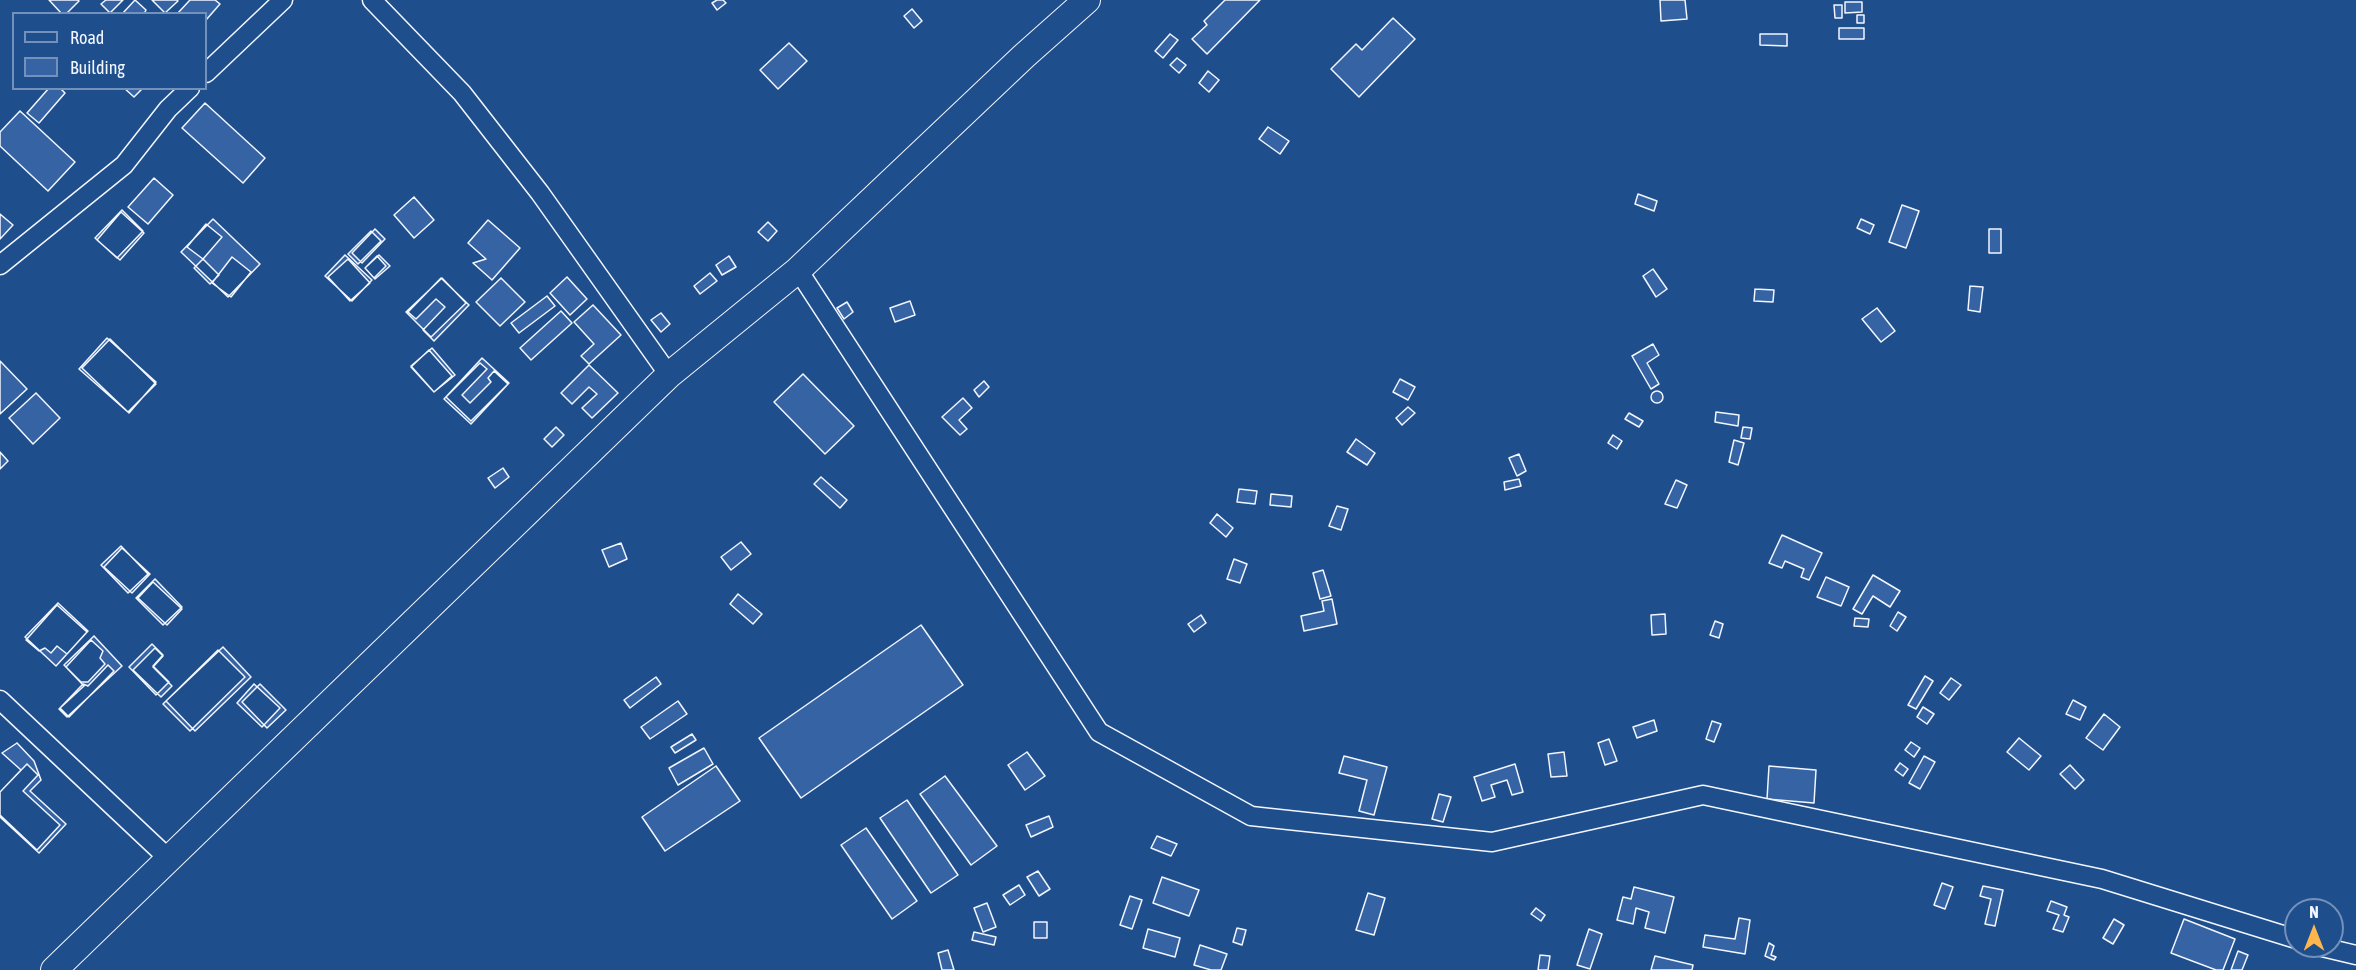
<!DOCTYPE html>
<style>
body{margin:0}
#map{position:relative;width:2356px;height:970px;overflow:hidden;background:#1f4e8c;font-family:"Asap Condensed",sans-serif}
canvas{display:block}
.legend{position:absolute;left:12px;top:12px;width:195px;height:78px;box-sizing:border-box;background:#1f4e8c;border:2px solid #7391ba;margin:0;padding:8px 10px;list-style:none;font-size:18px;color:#f2f6ff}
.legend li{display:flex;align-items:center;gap:12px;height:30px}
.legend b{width:30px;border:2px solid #7391ba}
.north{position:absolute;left:2284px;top:898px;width:60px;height:60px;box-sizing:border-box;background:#1f4e8c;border:2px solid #7391ba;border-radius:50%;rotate:0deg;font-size:16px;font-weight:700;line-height:24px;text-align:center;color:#f2f6ff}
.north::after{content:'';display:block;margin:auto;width:21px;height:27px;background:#ffb74d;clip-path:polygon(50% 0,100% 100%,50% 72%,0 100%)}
</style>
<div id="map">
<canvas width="2356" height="970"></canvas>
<ul class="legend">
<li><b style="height:8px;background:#1f4e8c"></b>Road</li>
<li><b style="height:16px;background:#3563a3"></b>Building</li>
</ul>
<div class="north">N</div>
</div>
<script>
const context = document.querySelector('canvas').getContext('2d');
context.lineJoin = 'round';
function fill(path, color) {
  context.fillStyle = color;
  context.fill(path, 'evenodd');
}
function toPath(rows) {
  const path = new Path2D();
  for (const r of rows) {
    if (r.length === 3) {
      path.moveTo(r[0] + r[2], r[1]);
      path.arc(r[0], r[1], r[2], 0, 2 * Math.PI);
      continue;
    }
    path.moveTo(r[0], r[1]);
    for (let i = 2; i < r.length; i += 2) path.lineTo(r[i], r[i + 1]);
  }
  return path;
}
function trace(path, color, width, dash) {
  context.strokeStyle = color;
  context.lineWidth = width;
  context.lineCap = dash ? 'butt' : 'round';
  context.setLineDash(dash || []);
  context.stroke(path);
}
const building = toPath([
 [49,0,78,0,79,1,66,14,62,14,49,0],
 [106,0,123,0,110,13,101,4,106,0],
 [135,0,146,10,144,14,122,14,135,0],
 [152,0,177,0,178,1,165,13,152,0],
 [190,0,215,0,220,4,206,20,206,14,177,14,190,0],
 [717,0,723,0,726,3,717,10,712,3,717,0],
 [1225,0,1260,0,1207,54,1192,39,1207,25,1204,21,1225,0],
 [1660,0,1685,0,1687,19,1661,21,1660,0],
 [1845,2,1862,2,1862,12,1845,13,1845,2],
 [1834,5,1842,5,1842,18,1835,18,1834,5],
 [912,9,922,21,914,28,904,16,912,9],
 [1857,15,1864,15,1864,23,1857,23,1857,15],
 [1393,18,1415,39,1359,97,1331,69,1356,44,1362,50,1393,18],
 [1839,28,1864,28,1864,39,1839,39,1839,28],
 [1170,34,1178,40,1163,58,1155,51,1170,34],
 [1760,34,1787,34,1787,46,1760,45,1760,34],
 [789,43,807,61,778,89,760,70,789,43],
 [1177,58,1186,65,1179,73,1170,65,1177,58],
 [1208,71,1219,80,1209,92,1199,83,1208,71],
 [49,88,60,88,65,93,39,123,27,113,49,88],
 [124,88,143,88,134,97,124,88],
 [205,103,265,158,243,183,182,128,205,103],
 [20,111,75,162,48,191,0,146,0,132,20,111],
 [1268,127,1289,141,1280,154,1259,139,1268,127],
 [154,178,173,195,148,224,128,207,154,178],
 [1638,194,1657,201,1654,211,1635,204,1638,194],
 [414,197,434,220,414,238,394,215,414,197],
 [1902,205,1919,211,1906,248,1889,242,1902,205],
 [122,210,143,231,117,258,95,238,122,210],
 [121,212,144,233,120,260,97,240,121,212],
 [0,214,13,225,0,239,0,214],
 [213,219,260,264,228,297,181,252,213,219],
 [1861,219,1874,225,1870,234,1857,228,1861,219],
 [488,220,520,248,492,280,473,263,486,259,468,243,488,220],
 [768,222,777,231,768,241,758,232,768,222],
 [206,224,222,237,203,259,187,247,206,224],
 [375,229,385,239,362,263,352,253,375,229],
 [1989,229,2001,229,2001,253,1989,253,1989,229],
 [371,231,381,241,358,264,348,254,371,231],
 [345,255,372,280,352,301,325,276,345,255],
 [379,255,390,266,375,279,365,268,379,255],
 [377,256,386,266,374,278,365,268,377,256],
 [729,256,736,267,722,275,716,265,729,256],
 [232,257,251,272,231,297,212,283,232,257],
 [203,259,219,275,210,284,194,268,203,259],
 [348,259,370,283,350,301,328,277,348,259],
 [1653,269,1667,289,1656,297,1643,276,1653,269],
 [710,273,717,281,700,294,694,286,710,273],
 [567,277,587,299,570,315,550,293,567,277],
 [441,278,469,305,434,341,423,330,445,307,436,299,416,319,408,312,441,278],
 [442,278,466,303,431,337,406,312,442,278],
 [501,278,525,302,500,326,476,302,501,278],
 [1970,286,1983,287,1980,312,1968,310,1970,286],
 [1755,289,1774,290,1773,302,1754,301,1755,289],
 [547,296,555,306,519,333,511,323,547,296],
 [910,301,915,315,895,322,890,308,910,301],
 [847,302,853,312,844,319,837,308,847,302],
 [593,305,621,335,589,364,581,356,594,344,574,322,593,305],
 [1877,308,1895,331,1881,342,1862,319,1877,308],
 [561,311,572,323,531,360,520,348,561,311],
 [661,313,670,324,661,332,651,320,661,313],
 [107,338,156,382,129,413,79,369,107,338],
 [110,339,156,384,128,412,82,368,110,339],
 [1653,344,1659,355,1647,363,1659,384,1651,389,1632,356,1653,344],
 [432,348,455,375,434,392,411,366,432,348],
 [429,350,452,376,434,392,411,367,429,350],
 [482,358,509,383,471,424,444,399,482,358],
 [0,361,27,389,0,414,0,361],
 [480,363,487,369,462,395,470,403,491,382,488,378,494,371,508,384,471,421,446,397,480,363],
 [589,365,618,393,592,418,582,408,597,394,589,387,572,404,561,393,589,365],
 [803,374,854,426,825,454,774,402,803,374],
 [1400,379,1415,387,1408,400,1393,392,1400,379],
 [984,381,989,387,979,397,974,390,984,381],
 [1657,397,6],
 [36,393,60,418,33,444,9,418,36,393],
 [963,398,972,408,959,420,967,429,960,435,942,417,963,398],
 [1408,407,1415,413,1402,425,1396,418,1408,407],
 [1716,412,1739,415,1738,426,1715,422,1716,412],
 [1629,413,1643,421,1639,427,1625,419,1629,413],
 [556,427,564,435,552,447,544,439,556,427],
 [1743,427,1752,428,1750,439,1741,438,1743,427],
 [1613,435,1622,441,1617,449,1608,443,1613,435],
 [1356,439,1375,453,1367,465,1347,452,1356,439],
 [1734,440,1744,443,1738,465,1729,462,1734,440],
 [0,452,8,461,0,469,0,452],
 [1519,454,1526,471,1517,476,1509,458,1519,454],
 [503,468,509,477,495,488,488,478,503,468],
 [821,477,847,500,840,508,814,484,821,477],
 [1519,479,1521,486,1505,490,1504,482,1519,479],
 [1676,480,1687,485,1677,508,1665,504,1676,480],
 [1239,489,1257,491,1255,504,1237,502,1239,489],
 [1271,494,1292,496,1291,507,1270,505,1271,494],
 [1337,506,1348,509,1341,530,1329,526,1337,506],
 [1217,514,1233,528,1226,537,1210,523,1217,514],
 [1782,535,1822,553,1809,580,1801,577,1804,569,1785,561,1782,568,1769,563,1782,535],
 [741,542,751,554,731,570,721,557,741,542],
 [621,543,627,559,609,567,602,550,621,543],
 [121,546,148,574,128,593,101,565,121,546],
 [122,548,150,574,132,593,104,567,122,548],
 [1234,559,1247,564,1240,583,1227,579,1234,559],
 [1323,570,1331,596,1320,599,1313,573,1323,570],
 [1873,575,1900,591,1890,607,1873,596,1862,614,1853,609,1873,575],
 [1826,577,1849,587,1841,606,1817,597,1826,577],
 [155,579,182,607,163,625,136,598,155,579],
 [153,582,182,609,167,625,138,598,153,582],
 [738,594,762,614,753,624,730,604,738,594],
 [1332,599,1337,624,1304,631,1301,616,1324,611,1322,601,1332,599],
 [58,603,88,631,56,666,25,637,58,603],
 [57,605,87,632,67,654,57,646,51,653,45,648,39,651,26,640,57,605],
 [1898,612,1906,617,1897,631,1890,626,1898,612],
 [1665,614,1666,634,1652,635,1651,615,1665,614],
 [1201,615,1206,623,1194,632,1188,624,1201,615],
 [1855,618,1869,619,1868,627,1854,626,1855,618],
 [1715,621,1723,624,1719,638,1710,635,1715,621],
 [921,625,963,685,801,798,759,738,921,625],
 [94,636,122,666,67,717,59,709,84,686,64,665,94,636],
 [91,640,103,651,100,658,105,664,88,682,81,682,66,667,91,640],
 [152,644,163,655,153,666,169,682,156,695,129,667,152,644],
 [223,647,251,677,195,731,166,701,223,647],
 [155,648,163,656,153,667,172,686,161,697,133,670,155,648],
 [218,650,245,677,190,731,163,704,218,650],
 [108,665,114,671,69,717,60,708,83,684,88,686,108,665],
 [1925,676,1933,681,1916,709,1908,705,1925,676],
 [656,677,661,684,630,708,624,700,656,677],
 [1951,678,1961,685,1949,700,1940,693,1951,678],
 [254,684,280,708,262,727,237,703,254,684],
 [260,684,286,710,267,728,242,702,260,684],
 [2073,700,2086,707,2080,720,2066,714,2073,700],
 [678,701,687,714,650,739,641,727,678,701],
 [1923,707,1934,714,1927,724,1917,717,1923,707],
 [2104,714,2120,727,2103,750,2086,738,2104,714],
 [1654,720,1657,731,1637,738,1633,727,1654,720],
 [1712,721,1721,724,1714,742,1706,739,1712,721],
 [692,734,696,740,675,753,671,747,692,734],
 [2019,738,2041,756,2029,770,2007,752,2019,738],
 [1609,739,1617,761,1605,765,1598,743,1609,739],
 [1911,742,1920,748,1914,757,1905,750,1911,742],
 [17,743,34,761,41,780,30,791,66,824,39,853,0,817,0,792,21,770,2,753,17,743],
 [704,748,713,764,678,785,669,768,704,748],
 [1027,752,1045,776,1025,790,1008,765,1027,752],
 [1564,752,1567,776,1551,777,1548,754,1564,752],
 [1344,756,1387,767,1374,815,1359,811,1367,780,1339,773,1344,756],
 [1924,756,1935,762,1920,789,1909,783,1924,756],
 [1900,763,1908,769,1903,776,1895,770,1900,763],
 [27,764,38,775,23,791,60,825,37,850,0,815,0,792,27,764],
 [1515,764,1523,792,1512,795,1507,780,1491,785,1495,797,1482,801,1474,777,1515,764],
 [2070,765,2084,780,2075,789,2060,774,2070,765],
 [716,766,740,801,665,851,642,817,716,766],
 [1769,766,1816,770,1814,803,1767,799,1769,766],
 [945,776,997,846,971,865,920,794,945,776],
 [1439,794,1451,797,1443,822,1432,819,1439,794],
 [907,800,958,875,931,893,880,818,907,800],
 [1049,816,1053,827,1031,837,1026,825,1049,816],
 [866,828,917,901,892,919,841,845,866,828],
 [1157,836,1177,844,1171,856,1151,848,1157,836],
 [1038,871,1050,889,1039,896,1027,877,1038,871],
 [1162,877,1199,890,1189,916,1153,903,1162,877],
 [1942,883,1953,887,1945,909,1934,905,1942,883],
 [1019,885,1025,895,1010,905,1003,895,1019,885],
 [1983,886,2003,890,1995,926,1985,924,1991,899,1980,896,1983,886],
 [1634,887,1674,897,1665,933,1645,928,1649,912,1636,908,1633,924,1617,920,1623,897,1631,899,1634,887],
 [1368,893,1385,898,1374,935,1356,930,1368,893],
 [1130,896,1142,900,1132,929,1120,925,1130,896],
 [2051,901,2067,907,2064,915,2069,917,2063,932,2053,929,2059,915,2047,911,2051,901],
 [987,903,996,927,983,932,974,908,987,903],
 [1536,908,1545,915,1541,921,1531,914,1536,908],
 [1739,918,1750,920,1745,954,1703,947,1705,935,1735,939,1739,918],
 [2114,919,2124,925,2113,944,2103,938,2114,919],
 [2184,919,2235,939,2223,970,2216,970,2171,953,2184,919],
 [1034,922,1047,922,1047,938,1034,938,1034,922],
 [1237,928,1246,930,1242,945,1233,942,1237,928],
 [1148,929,1180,938,1175,957,1143,948,1148,929],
 [1589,929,1602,934,1590,969,1577,965,1589,929],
 [974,932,996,937,994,945,972,940,974,932],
 [1769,943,1774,946,1771,955,1776,957,1774,960,1765,956,1769,943],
 [1200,945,1227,954,1221,970,1211,970,1194,965,1200,945],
 [948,950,954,970,942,970,938,953,948,950],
 [2238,951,2248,955,2242,970,2231,970,2238,951],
 [1540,955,1550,956,1548,970,1538,970,1540,955],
 [1655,956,1693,965,1692,970,1651,970,1655,956]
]);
fill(building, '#3563a3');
trace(building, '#f2f6ff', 1.5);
const minor = toPath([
 [372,0,462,93,540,193,669,375],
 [206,73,283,0],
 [0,265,124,165,168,109,190,88],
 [798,270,1099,732,1251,816,1492,842,1703,795,2102,879,2296,939],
 [0,700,169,859],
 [2318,946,2356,955]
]);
const secondary = toPath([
 [54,970,669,375,798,270,1024,56,1087,0]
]);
trace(minor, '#f2f6ff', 21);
trace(secondary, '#f2f6ff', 28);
trace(minor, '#1f4e8c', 18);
trace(secondary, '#1f4e8c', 26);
</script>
